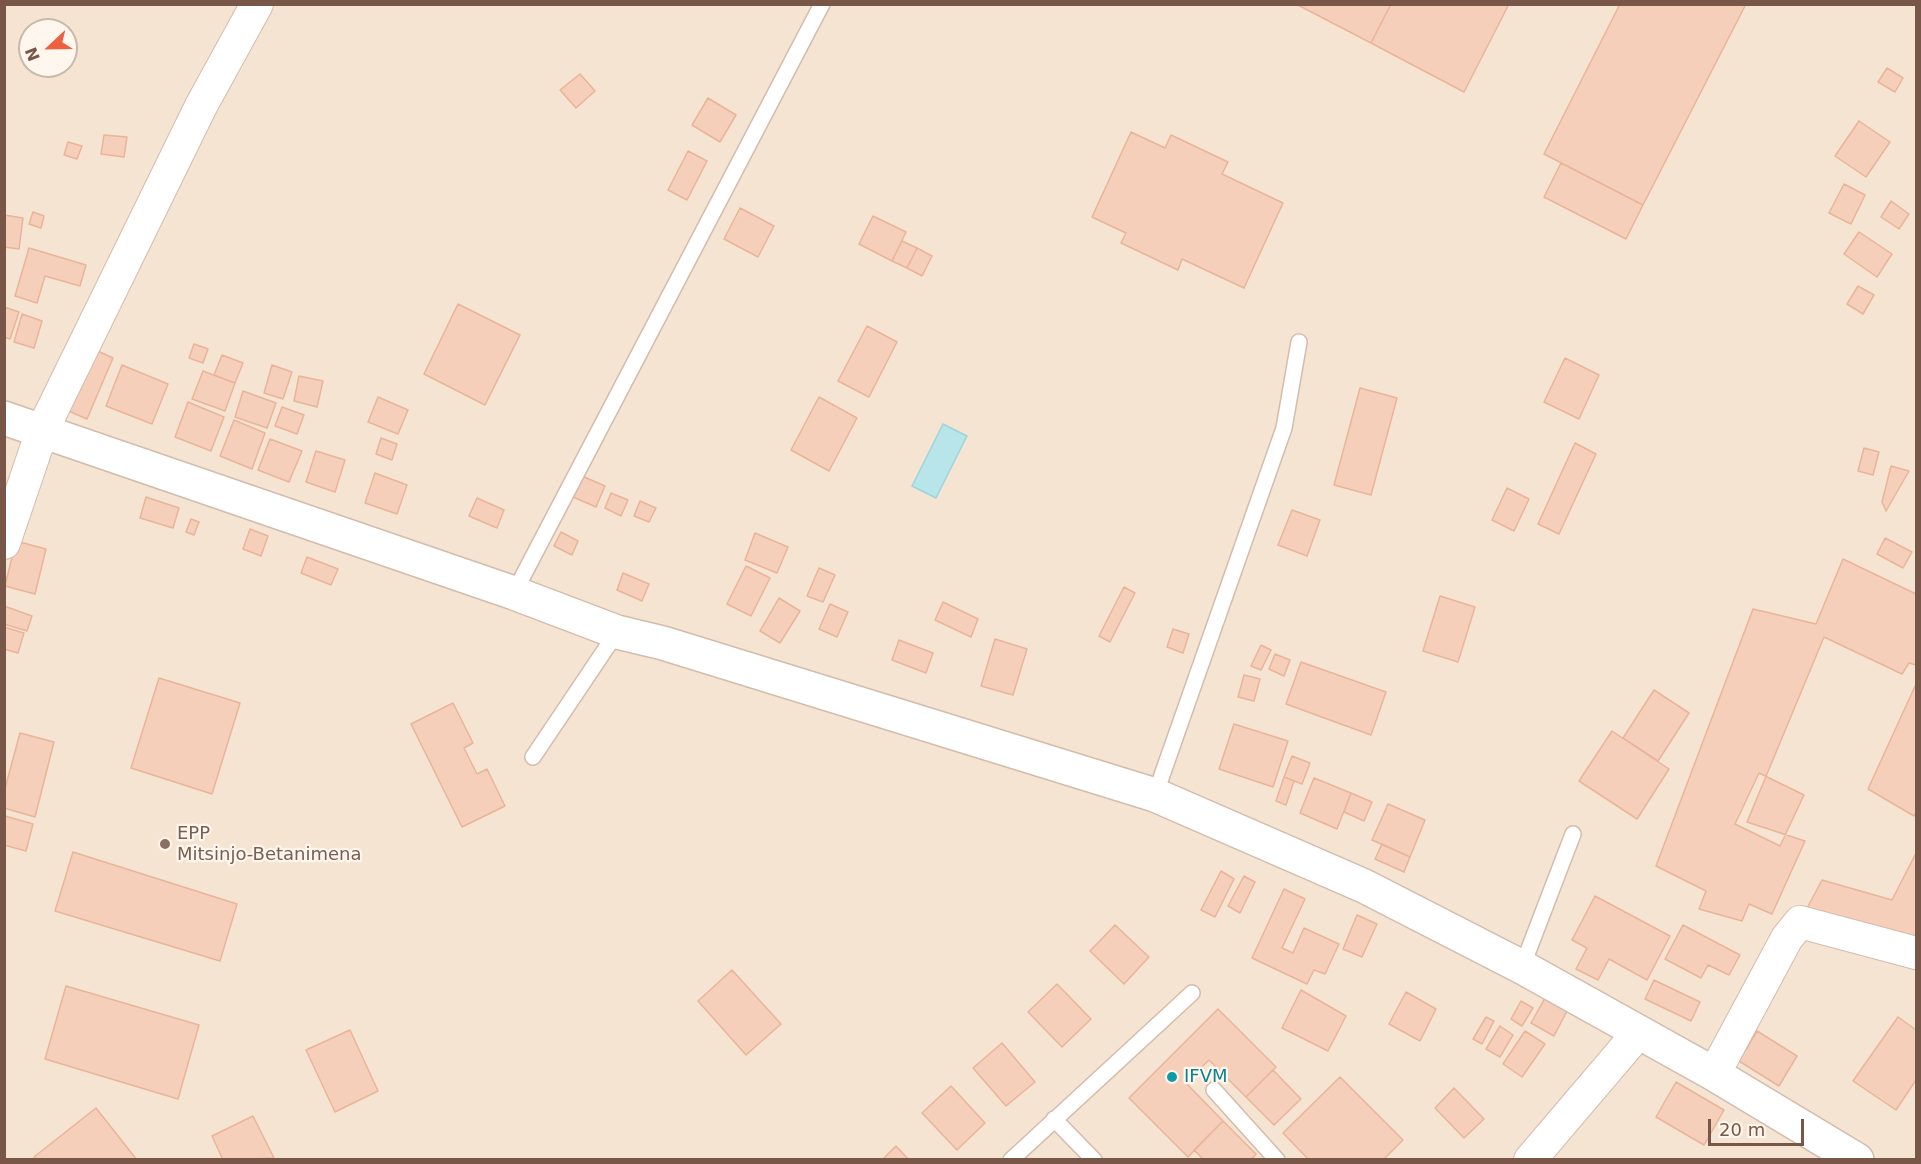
<!DOCTYPE html>
<style>
body{margin:0}
#map{position:relative;width:1921px;height:1164px;overflow:hidden;background:#fef3e5;font-family:"DejaVu Sans",sans-serif}
canvas{display:block}
.frame{position:absolute;inset:0;border:6px solid #795748;pointer-events:none}
.north{position:absolute;left:18px;top:18px;width:60px;height:60px;box-sizing:border-box;background:#fff7ed;border:2px solid #c9b7ab;border-radius:50%;rotate:248deg;font-size:16px;font-weight:700;line-height:24px;text-align:center;color:#795748}
.north::after{content:'';display:block;margin:auto;width:21px;height:27px;background:#f15f41;clip-path:polygon(50% 0,100% 100%,50% 72%,0 100%)}
.scale{position:absolute;left:1708px;top:1119px;width:96px;height:27px;box-sizing:border-box;border:3px solid #795748;border-top:0;padding-left:8px;font-size:18px;line-height:21px;white-space:nowrap;color:#795748;-webkit-text-stroke:4px #fff7ed;paint-order:stroke}
</style>
<div id="map">
<canvas width="1921" height="1164"></canvas>
<div class="frame"></div>
<div class="north">N</div>
<div class="scale">20 m</div>
</div>
<script>
const context = document.querySelector('canvas').getContext('2d');
context.lineJoin = 'round';
function fill(path, color) {
  context.fillStyle = color;
  context.fill(path, 'evenodd');
}
function toPath(rows) {
  const path = new Path2D();
  for (const r of rows) {
    path.moveTo(r[0], r[1]);
    for (let i = 2; i < r.length; i += 2) path.lineTo(r[i], r[i + 1]);
  }
  return path;
}
function trace(path, color, width, dash) {
  context.strokeStyle = color;
  context.lineWidth = width;
  context.lineCap = dash ? 'butt' : 'round';
  context.setLineDash(dash || []);
  context.stroke(path);
}
function write(font, color, halo, rows, align = 'center') {
  context.font = font + ' "DejaVu Sans",sans-serif';
  context.lineWidth = 4.5;
  context.setLineDash([]);
  context.textBaseline = 'middle';
  context.strokeStyle = halo;
  context.fillStyle = color;
  for (const [text, x, y, turn = 0] of rows) {
    context.save();
    context.translate(x, y);
    context.rotate((+turn || 0) * Math.PI / 180);
    context.textAlign = isNaN(turn) ? turn : align;
    if (halo) context.strokeText(text, 0, 0);
    context.fillText(text, 0, 0);
    context.restore();
  }
}
fill(toPath([
 [5,5,1916,5,1916,1159,5,1159],
 [30,30,66,30,66,66,30,66]
]), '#f6e4d2');
const water = toPath([
 [943,424,967,436,936,498,912,486,943,424]
]);
fill(water, '#b7e5e9');
trace(water, '#9dd5dc', 1.5);
const building = toPath([
 [1296,4,1391,4,1371,43,1296,4],
 [1391,4,1509,4,1464,92,1371,43,1391,4],
 [1620,4,1746,4,1643,205,1544,154,1620,4],
 [1887,68,1903,78,1895,92,1878,82,1887,68],
 [580,74,595,91,576,108,560,90,580,74],
 [708,98,736,115,720,142,692,125,708,98],
 [1859,121,1890,142,1866,177,1835,156,1859,121],
 [1131,132,1165,148,1171,135,1228,162,1222,174,1283,203,1244,288,1182,259,1178,270,1121,243,1126,233,1092,217,1131,132],
 [104,135,127,137,124,157,101,154,104,135],
 [68,142,82,146,77,159,64,155,68,142],
 [688,151,707,161,687,200,668,190,688,151],
 [1561,163,1643,205,1626,239,1544,197,1561,163],
 [1844,184,1865,195,1851,224,1829,213,1844,184],
 [1891,201,1909,214,1899,229,1881,217,1891,201],
 [740,208,774,226,758,257,724,239,740,208],
 [33,212,44,216,41,228,29,224,33,212],
 [4,215,23,218,19,249,4,247,4,215],
 [873,216,906,232,892,261,859,244,873,216],
 [1859,232,1892,254,1877,277,1844,254,1859,232],
 [902,241,917,248,907,268,892,261,902,241],
 [29,248,86,265,80,286,45,276,37,303,15,296,29,248],
 [917,248,932,256,922,276,907,268,917,248],
 [1858,286,1874,295,1863,314,1847,304,1858,286],
 [458,304,520,335,485,405,424,374,458,304],
 [4,307,19,312,10,339,4,337,4,307],
 [22,314,42,321,34,348,14,342,22,314],
 [867,326,897,342,869,397,838,381,867,326],
 [194,344,208,349,203,363,189,358,194,344],
 [89,347,113,358,87,419,64,409,89,347],
 [222,355,243,363,235,383,214,375,222,355],
 [1565,358,1599,375,1579,419,1544,402,1565,358],
 [122,365,168,384,152,424,106,406,122,365],
 [272,365,292,372,283,399,264,393,272,365],
 [203,371,235,383,225,411,192,399,203,371],
 [299,376,323,381,317,407,294,401,299,376],
 [1360,388,1397,398,1371,495,1334,485,1360,388],
 [243,391,276,403,267,428,235,417,243,391],
 [378,397,408,410,398,434,368,422,378,397],
 [819,397,857,418,829,471,791,450,819,397],
 [188,402,224,417,211,451,175,437,188,402],
 [282,407,304,415,297,434,275,426,282,407],
 [234,420,265,433,252,469,220,456,234,420],
 [381,438,397,444,392,460,376,454,381,438],
 [270,439,302,451,289,482,258,470,270,439],
 [1575,443,1596,454,1559,534,1538,524,1575,443],
 [1864,448,1879,452,1873,475,1858,471,1864,448],
 [316,451,345,460,335,492,306,482,316,451],
 [1891,466,1909,471,1886,511,1882,502,1891,466],
 [375,473,407,485,397,514,365,503,375,473],
 [582,476,605,486,596,507,573,497,582,476],
 [1507,488,1529,499,1514,531,1492,520,1507,488],
 [611,493,628,500,621,516,605,508,611,493],
 [146,497,179,508,173,528,140,518,146,497],
 [477,498,504,510,497,528,469,516,477,498],
 [640,501,656,508,649,522,634,516,640,501],
 [1292,510,1320,520,1307,556,1278,545,1292,510],
 [191,519,199,522,194,535,186,532,191,519],
 [250,529,268,536,261,556,243,549,250,529],
 [561,532,578,541,572,555,554,546,561,532],
 [755,533,788,547,777,573,745,560,755,533],
 [1885,538,1912,552,1903,568,1877,554,1885,538],
 [16,541,46,549,35,594,5,586,16,541],
 [307,557,338,569,331,585,301,573,307,557],
 [1843,559,1916,594,1916,665,1909,663,1902,674,1824,637,1747,822,1805,841,1772,914,1749,904,1742,921,1699,909,1706,891,1656,866,1753,609,1816,624,1843,559],
 [746,566,770,578,751,616,727,604,746,566],
 [819,568,835,575,823,602,807,596,819,568],
 [623,573,649,584,642,601,617,590,623,573],
 [1124,587,1135,593,1110,642,1099,636,1124,587],
 [1440,596,1475,607,1458,662,1423,651,1440,596],
 [779,598,800,611,780,643,760,631,779,598],
 [943,602,978,619,971,637,935,620,943,602],
 [830,604,848,612,837,637,819,629,830,604],
 [4,606,32,616,27,631,4,624,4,606],
 [4,627,24,633,18,653,4,649,4,627],
 [1173,629,1189,634,1183,653,1167,647,1173,629],
 [995,639,1027,649,1013,695,981,686,995,639],
 [899,640,933,653,926,673,892,660,899,640],
 [1261,645,1271,650,1261,670,1251,666,1261,645],
 [1275,654,1290,660,1284,676,1269,669,1275,654],
 [1301,662,1386,692,1371,735,1286,704,1301,662],
 [1244,675,1260,679,1254,701,1238,697,1244,675],
 [159,678,240,703,212,794,131,768,159,678],
 [1916,684,1916,812,1914,816,1868,789,1916,684],
 [1654,690,1689,713,1658,761,1623,738,1654,690],
 [453,703,473,743,464,748,477,774,487,769,505,806,462,827,411,724,453,703],
 [1234,724,1288,741,1273,787,1219,769,1234,724],
 [1612,731,1669,769,1637,819,1579,781,1612,731],
 [20,733,54,742,35,817,4,808,4,792,20,733],
 [1292,756,1310,763,1302,784,1284,777,1292,756],
 [1759,773,1804,795,1780,846,1735,824,1759,773],
 [1284,777,1294,781,1286,805,1276,801,1284,777],
 [1314,778,1351,793,1337,829,1300,813,1314,778],
 [1351,793,1372,802,1364,821,1344,812,1351,793],
 [1388,804,1425,820,1410,857,1372,840,1388,804],
 [5,816,33,824,26,851,4,845,5,816],
 [1382,844,1410,857,1404,872,1375,859,1382,844],
 [73,852,237,904,220,961,55,911,73,852],
 [1916,853,1916,946,1805,912,1822,880,1892,900,1916,853],
 [1221,871,1234,879,1215,917,1201,910,1221,871],
 [1244,876,1255,882,1240,913,1228,906,1244,876],
 [1284,889,1305,899,1282,948,1293,953,1304,928,1339,944,1325,974,1314,970,1307,984,1252,958,1284,889],
 [1595,896,1670,936,1647,980,1609,959,1598,980,1576,969,1587,948,1572,940,1595,896],
 [1357,915,1377,924,1362,957,1343,949,1357,915],
 [1115,925,1149,957,1124,984,1090,951,1115,925],
 [1683,925,1740,955,1729,975,1708,965,1701,978,1665,959,1683,925],
 [732,970,781,1024,746,1055,698,1001,732,970],
 [1654,980,1700,1002,1691,1021,1645,999,1654,980],
 [1057,984,1091,1019,1062,1047,1028,1012,1057,984],
 [66,986,199,1025,178,1099,45,1059,66,986],
 [1301,990,1346,1016,1328,1051,1282,1028,1301,990],
 [1406,992,1436,1009,1420,1041,1389,1024,1406,992],
 [1545,998,1567,1011,1554,1036,1531,1023,1545,998],
 [1521,1001,1533,1008,1522,1026,1511,1019,1521,1001],
 [1218,1009,1276,1067,1246,1097,1209,1060,1186,1083,1223,1121,1188,1157,1129,1098,1218,1009],
 [1486,1017,1494,1021,1482,1044,1473,1039,1486,1017],
 [1898,1017,1916,1030,1916,1080,1896,1110,1853,1081,1898,1017],
 [1500,1026,1513,1035,1500,1057,1486,1049,1500,1026],
 [350,1030,378,1091,335,1112,306,1050,350,1030],
 [1525,1031,1545,1044,1522,1077,1503,1064,1525,1031],
 [1757,1031,1797,1056,1779,1086,1739,1061,1757,1031],
 [1002,1043,1035,1082,1006,1106,973,1068,1002,1043],
 [1273,1070,1301,1099,1274,1125,1246,1097,1273,1070],
 [1340,1077,1403,1140,1383,1160,1309,1160,1283,1133,1340,1077],
 [1676,1082,1724,1110,1704,1145,1656,1117,1676,1082],
 [951,1086,985,1123,957,1150,922,1113,951,1086],
 [1454,1088,1484,1119,1464,1138,1435,1108,1454,1088],
 [96,1108,137,1160,37,1160,34,1157,96,1108],
 [253,1116,274,1158,223,1160,212,1136,253,1116],
 [1223,1121,1256,1154,1251,1160,1204,1160,1194,1150,1223,1121],
 [896,1146,909,1160,882,1160,896,1146]
]);
fill(building, '#f5cfba');
trace(building, '#e9b499', 1.5);
const service = toPath([
 [514,593,822,4],
 [533,757,617,632],
 [1155,795,1284,428,1299,342],
 [1522,967,1573,834],
 [1214,1090,1277,1160],
 [1054,1119,1094,1160],
 [1011,1160,1192,993]
]);
const minor = toPath([
 [4,543,42,431,201,106,257,4],
 [1714,1074,1787,938,1800,922,1916,953],
 [1530,1160,1639,1032]
]);
const tertiary = toPath([
 [4,418,514,593,617,632,663,643,1155,795,1364,886,1522,967,1714,1074,1857,1160]
]);
trace(service, '#d3bcac', 18);
trace(minor, '#d3bcac', 34);
trace(tertiary, '#d3bcac', 36);
trace(service, '#fff', 15);
trace(minor, '#fff', 32);
trace(tertiary, '#fff', 33);
for (const [x, y, r, color] of [
 [165,844,6,"#8d6e63"],
 [1172,1077,6,"#0f9aa8"]
]) {
  const dot = new Path2D();
  dot.arc(x, y, r, 0, 2 * Math.PI);
  context.fillStyle = color;
  context.fill(dot);
  trace(dot, '#fff7ed', 2);
}
write('18px', '#785e54', '#fff7ed', [
 ["EPP",177,834],
 ["Mitsinjo-Betanimena",177,855]
], 'left');
write('18px', '#0d838f', '#fff7ed', [
 ["IFVM",1184,1077]
], 'left');
</script>
